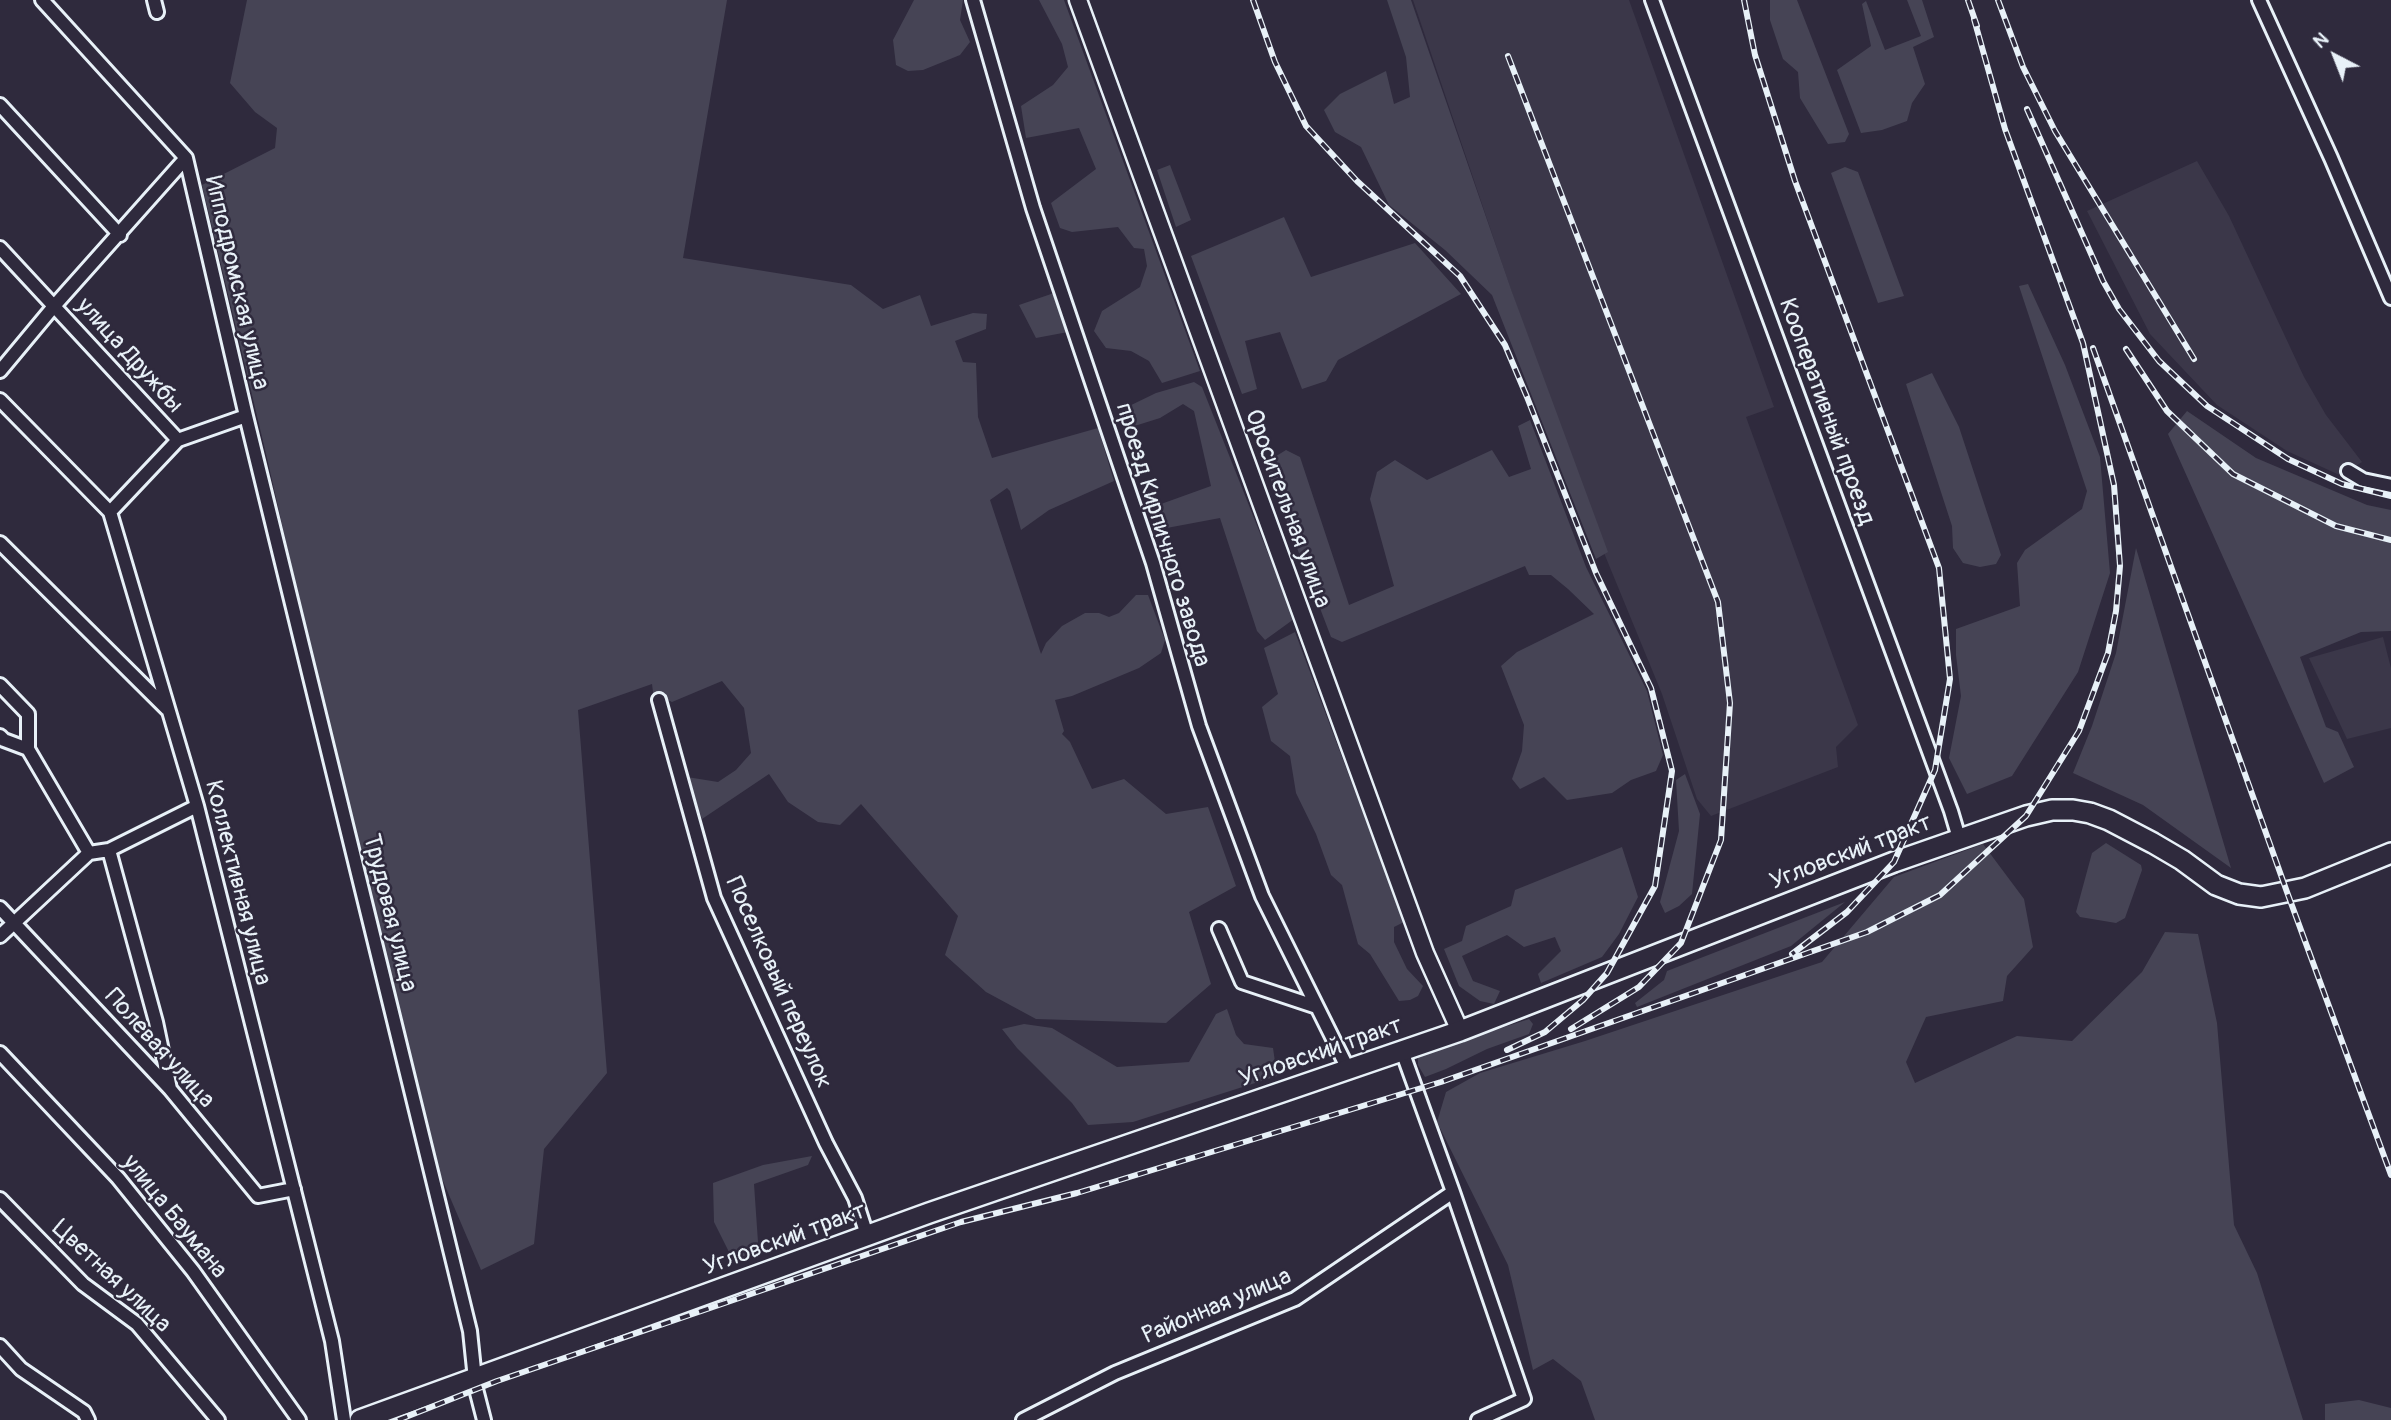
<!DOCTYPE html>
<meta charset="utf-8">
<style>
body{margin:0}
#map{position:relative;width:2391px;height:1420px;overflow:hidden;background:#2f2a3d;font-family:Pangolin,sans-serif}
canvas{display:block}
.north{position:absolute;left:2300px;top:21px;width:70px;height:70px;-webkit-text-stroke:5px #2f2a3d;paint-order:stroke;rotate:318deg;font-size:19px;font-weight:700;line-height:28px;text-align:center;color:#e8f1f8}
.north::after{content:'';display:block;margin:auto;width:24px;height:32px;background:#e8f1f8;clip-path:polygon(50% 0,100% 100%,50% 72%,0 100%)}
</style>
<div id="map">
<canvas width="2391" height="1420"></canvas>
<div class="north">N</div>
</div>
<script>
const context = document.querySelector('canvas').getContext('2d');
context.lineJoin = 'round';
function fill(path, color) {
  context.fillStyle = color;
  context.fill(path, 'evenodd');
}
function toPath(rows) {
  const path = new Path2D();
  for (const r of rows) {
    path.moveTo(r[0], r[1]);
    for (let i = 2; i < r.length; i += 2) path.lineTo(r[i], r[i + 1]);
  }
  return path;
}
function trace(path, color, width, dash) {
  context.strokeStyle = color;
  context.lineWidth = width;
  context.lineCap = dash ? 'butt' : 'round';
  context.setLineDash(dash || []);
  context.stroke(path);
}
function write(font, color, halo, rows, align = 'center') {
  context.font = font + ' Pangolin,sans-serif';
  context.lineWidth = 5;
  context.setLineDash([]);
  context.textBaseline = 'middle';
  context.strokeStyle = halo;
  context.fillStyle = color;
  for (const [text, x, y, turn = 0] of rows) {
    context.save();
    context.translate(x, y);
    context.rotate((+turn || 0) * Math.PI / 180);
    context.textAlign = isNaN(turn) ? turn : align;
    if (halo) context.strokeText(text, 0, 0);
    context.fillText(text, 0, 0);
    context.restore();
  }
}
fill(toPath([
 [1413,0,1629,0,1774,407,1746,417,1858,725,1836,747,1838,767,1711,816,1697,799,1662,694,1581,497],
 [2197,161,2229,216,2304,377,2326,415,2362,462,2348,471,2346,478,2287,451,2217,405,2150,334,2087,211],
 [2383,637,2391,668,2391,728,2347,739,2309,658]
]), '#3b3749');
fill(toPath([
 [247,0,727,0,683,258,851,285,883,309,920,295,931,326,973,313,987,314,986,329,955,341,963,362,976,363,978,417,992,458,1098,428,1114,481,1049,510,1021,530,1010,491,1007,488,990,500,1041,654,1046,643,1062,626,1085,613,1099,613,1109,617,1119,613,1136,595,1148,595,1165,640,1161,653,1139,668,1072,696,1055,700,1064,731,1062,734,1070,742,1092,789,1124,779,1166,814,1208,807,1236,886,1189,912,1211,984,1166,1023,1036,1019,986,992,945,955,958,916,861,804,840,825,818,822,788,802,769,774,702,819,687,777,718,782,736,770,751,753,744,708,722,681,672,702,653,692,652,684,578,710,607,1073,544,1149,534,1244,481,1270,417,1120,267,458,202,185,275,148,277,128,255,112,230,83],
 [914,0,963,0,960,20,970,42,960,55,923,70,908,71,896,65,893,40],
 [1039,0,1064,0,1200,371,1162,383,1149,361,1131,351,1106,348,1094,331,1102,311,1140,287,1147,266,1144,249,1134,248,1118,227,1072,232,1060,228,1051,203,1096,169,1079,128,1026,138,1021,106,1053,85,1068,67,1062,44],
 [1387,0,1411,0,1512,292,1608,552,1596,559,1492,295,1445,250,1389,205,1361,147,1335,132,1324,110,1340,94,1386,71,1394,104,1410,97,1406,57],
 [1770,0,1797,0,1849,134,1845,142,1828,144,1800,98,1798,72,1783,59,1770,20],
 [1907,0,1922,0,1934,37,1913,47,1925,84,1912,103,1907,121,1882,130,1861,133,1837,70,1871,46,1862,4,1866,1,1885,50,1921,36],
 [1170,165,1191,220,1176,227,1157,170],
 [1845,167,1858,172,1904,296,1878,303,1831,173],
 [1284,217,1311,277,1415,243,1461,294,1338,360,1326,381,1302,389,1280,332,1245,341,1257,389,1242,394,1191,256],
 [2028,284,2065,365,2100,457,2110,573,2078,672,2012,776,1967,794,1949,758,1961,696,1956,655,1956,629,2020,606,2017,563,2025,550,2082,509,2087,491,2019,286],
 [1054,293,1068,332,1036,338,1019,305],
 [1932,373,1959,427,2001,555,1996,564,1980,567,1963,563,1953,548,1952,526,1906,384],
 [1194,382,1202,387,1294,619,1265,640,1257,631,1220,518,1156,530,1150,508,1211,486,1194,411,1183,404,1160,418,1125,429,1119,413,1123,409,1156,393],
 [2187,411,2256,458,2367,505,2391,510,2391,631,2361,632,2300,657,2326,727,2338,732,2354,767,2324,783,2168,434],
 [1530,420,1586,567,1647,691,1663,755,1656,771,1631,780,1612,793,1567,800,1544,777,1520,789,1512,779,1522,751,1524,725,1501,666,1517,652,1594,614,1568,589,1551,575,1529,575,1525,566,1342,642,1331,637,1268,472,1273,458,1286,450,1300,457,1349,605,1394,586,1370,499,1377,472,1395,460,1427,480,1492,450,1509,477,1531,469,1518,426],
 [2136,548,2231,868,2143,805,2073,773,2092,726,2116,653],
 [1295,632,1404,922,1394,927,1394,942,1407,969,1423,986,1418,996,1410,1000,1399,1001,1370,954,1358,944,1342,885,1331,875,1316,834,1296,793,1290,756,1271,741,1262,707,1278,694,1264,648],
 [1685,774,1700,814,1692,894,1679,906,1665,913,1660,902,1679,831,1676,780],
 [2106,843,2141,865,2142,870,2125,918,2116,923,2080,917,2076,912,2092,853],
 [1983,844,2024,899,2033,947,2007,976,2003,1001,1926,1017,1906,1062,1915,1083,2017,1036,2072,1041,2142,972,2165,932,2198,934,2217,1023,2234,1225,2257,1273,2303,1420,1595,1420,1581,1381,1553,1359,1533,1370,1508,1265,1437,1122,1446,1092,1480,1073,1585,1041,1822,962,1894,877],
 [1622,847,1638,897,1619,934,1602,957,1541,983,1538,974,1561,951,1555,937,1524,947,1507,935,1462,956,1473,981,1500,991,1494,1004,1480,1001,1459,986,1444,949,1462,941,1466,926,1511,906,1515,890],
 [1845,902,1791,946,1637,1007,1635,1003,1664,980,1667,971],
 [1227,1009,1236,1035,1244,1044,1273,1048,1277,1076,1133,1122,1088,1125,1072,1103,1017,1048,1002,1029,1024,1024,1052,1028,1117,1067,1189,1062,1216,1014],
 [1529,1019,1533,1024,1529,1034,1487,1049,1446,1069,1425,1077,1418,1065,1418,1050,1434,1043,1446,1046],
 [812,1156,808,1165,754,1184,758,1242,752,1257,731,1256,714,1222,713,1183,763,1165],
 [2359,1400,2391,1408,2391,1420,2325,1420,2325,1404]
]), '#464455');
const minor = toPath([
 [42,0,186,158,246,416,470,1331,476,1389,484,1420],
 [154,0,157,12],
 [973,0,1033,208,1153,563,1199,726,1262,896,1348,1069],
 [1652,0,1951,811,1959,838],
 [2259,0,2331,158,2391,298],
 [0,105,120,235],
 [0,248,178,440,246,416],
 [0,371,55,305,186,158],
 [0,400,110,512,197,806,332,1341,344,1420],
 [2348,471,2363,480,2391,486],
 [110,512,178,440],
 [0,543,167,709],
 [0,685,28,714,28,749],
 [659,700,714,898,826,1143,855,1198,867,1235],
 [0,736,4,740,28,749,89,853,109,850,156,1022,170,1089],
 [109,850,197,806],
 [0,908,170,1089,258,1196,294,1189],
 [1219,929,1242,982,1317,1007],
 [0,936,89,853],
 [1402,1051,1453,1192,1524,1399,1478,1420],
 [0,1053,118,1178,193,1271,299,1420],
 [0,1199,83,1284,137,1324,218,1420],
 [0,1346,21,1369,84,1412,88,1420],
 [1023,1420,1115,1373,1295,1299,1453,1192]
]);
const major = toPath([
 [1078,0,1425,953,1460,1031]
]);
const highway = toPath([
 [360,1420,929,1213,1460,1031,1894,862,2026,816,2052,810,2073,810,2090,813,2109,820,2153,843,2182,860,2216,885,2239,894,2261,897,2305,888,2391,853]
]);
trace(minor, '#e8f1f8', 18);
trace(major, '#e8f1f8', 21);
trace(highway, '#e8f1f8', 24);
trace(minor, '#2f2a3d', 12);
trace(major, '#2f2a3d', 16);
trace(highway, '#2f2a3d', 19);
const rail = toPath([
 [1253,0,1275,62,1306,126,1357,181,1460,276,1505,345,1527,397,1596,573,1651,688,1672,771,1655,886,1607,973,1583,1000,1545,1032,1507,1050],
 [1744,0,1755,55,1795,181,1939,568,1950,679,1935,770,1894,862,1847,912,1792,954],
 [1968,0,1977,26],
 [1998,0,2023,67,2055,131,2194,359],
 [1508,56,1718,602,1730,703,1721,840,1681,943,1639,987,1571,1029],
 [2027,109,2103,281,2119,309,2159,361,2207,406,2288,459,2342,484,2391,496],
 [2093,348,2287,892,2391,1175],
 [2126,349,2167,411,2233,474,2336,526,2391,540],
 [398,1420,497,1381,961,1222,1077,1193,1441,1082,1867,932,1940,895,2026,816,2079,731,2108,653,2116,611,2120,566,2114,485,2083,343,2005,129,1974,19]
]);
trace(rail, '#e8f1f8', 6);
trace(rail, '#2f2a3d', 3.5, [10]);
write('24px', '#e8f1f8', '#2f2a3d', [
 ["Ипподромская улица",236,283,77],
 ["улица Дружбы",129,356,48],
 ["Кооперативный проезд",1826,412,70],
 ["Оросительная улица",1287,509,70],
 ["проезд Кирпичного завода",1162,535,73],
 ["Угловский тракт",1851,853,-21],
 ["Коллективная улица",237,883,76],
 ["Трудовая улица",389,913,76],
 ["Поселковый переулок",778,983,66],
 ["Полевая улица",159,1049,48],
 ["Угловский тракт",1321,1053,-19],
 ["улица Баумана",174,1217,51],
 ["Угловский тракт",785,1240,-20],
 ["Цветная улица",111,1277,43],
 ["Районная улица",1217,1307,-23]
]);
</script>
